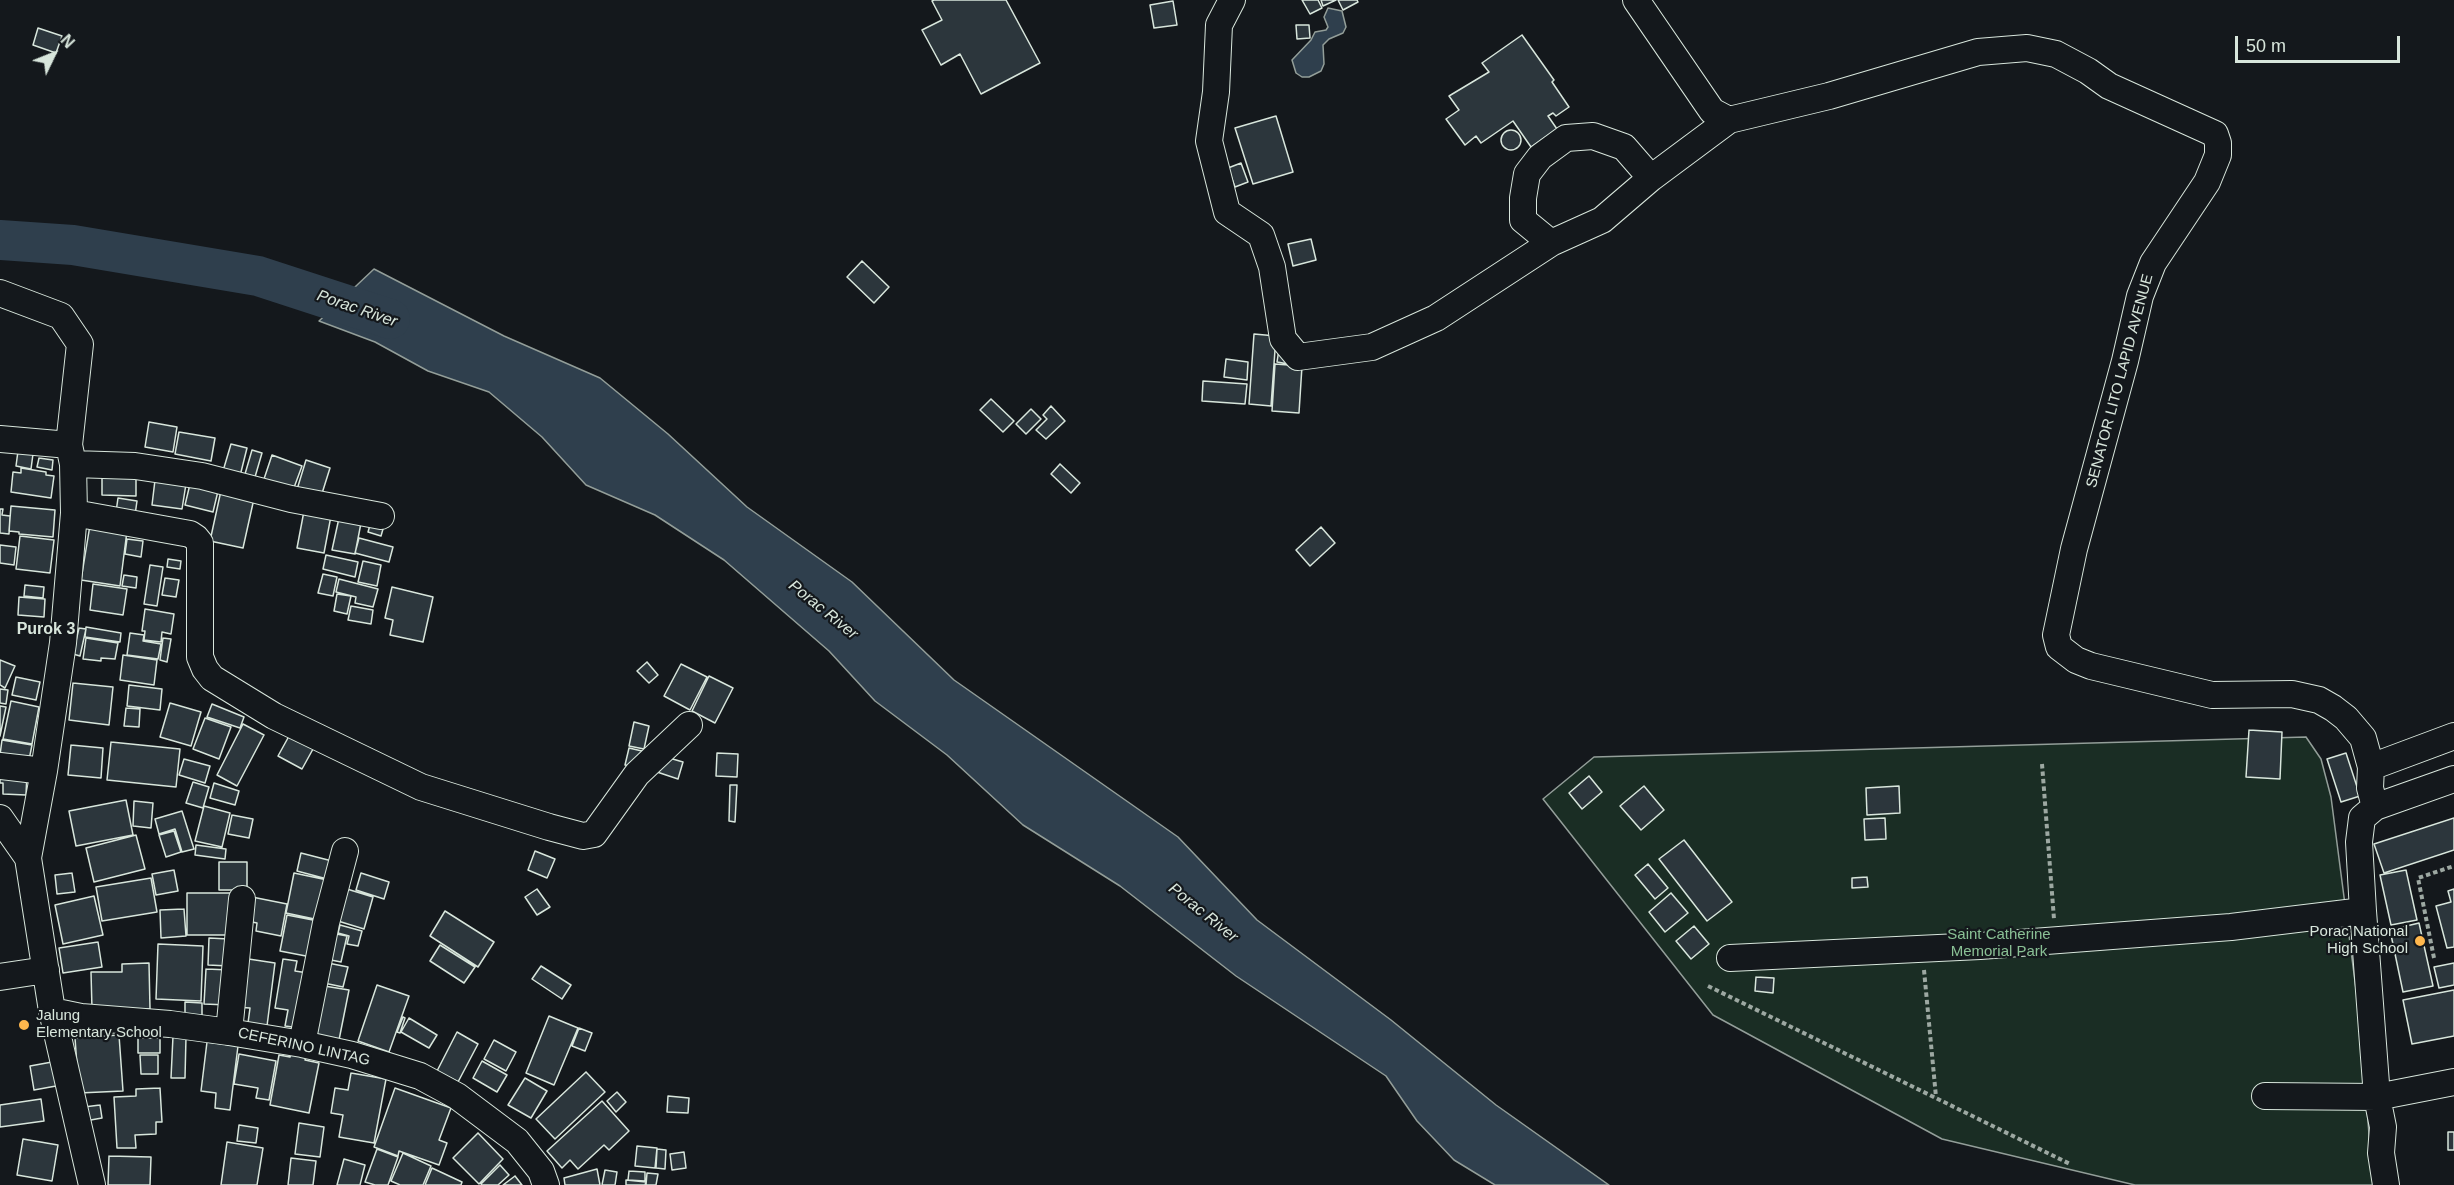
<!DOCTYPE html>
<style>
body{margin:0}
#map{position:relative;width:2454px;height:1185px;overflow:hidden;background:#14181c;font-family:Arial,sans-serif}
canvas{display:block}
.north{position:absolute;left:24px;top:24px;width:60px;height:60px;-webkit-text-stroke:4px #14181c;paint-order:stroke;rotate:47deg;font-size:16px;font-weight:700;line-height:24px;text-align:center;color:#d8e6dc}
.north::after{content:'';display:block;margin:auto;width:21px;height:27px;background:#d8e6dc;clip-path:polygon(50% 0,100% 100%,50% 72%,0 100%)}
.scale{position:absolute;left:2235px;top:36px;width:165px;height:27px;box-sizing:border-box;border:3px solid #d8e6dc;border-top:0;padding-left:8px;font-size:18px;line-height:21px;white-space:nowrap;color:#d8e6dc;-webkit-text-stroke:4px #14181c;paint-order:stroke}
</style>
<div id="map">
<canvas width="2454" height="1185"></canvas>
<div class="north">N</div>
<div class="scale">50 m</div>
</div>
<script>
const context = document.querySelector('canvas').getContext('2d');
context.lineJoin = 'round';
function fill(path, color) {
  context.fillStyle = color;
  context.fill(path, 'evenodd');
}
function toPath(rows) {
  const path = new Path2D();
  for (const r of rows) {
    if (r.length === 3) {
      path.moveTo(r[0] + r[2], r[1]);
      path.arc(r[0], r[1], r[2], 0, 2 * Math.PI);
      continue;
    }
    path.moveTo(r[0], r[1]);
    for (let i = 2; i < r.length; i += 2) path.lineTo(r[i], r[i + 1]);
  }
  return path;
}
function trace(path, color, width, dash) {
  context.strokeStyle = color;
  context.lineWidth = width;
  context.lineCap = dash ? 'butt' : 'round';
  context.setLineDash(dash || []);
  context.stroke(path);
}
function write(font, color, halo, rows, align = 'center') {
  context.font = font + ' Arial,sans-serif';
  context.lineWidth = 4.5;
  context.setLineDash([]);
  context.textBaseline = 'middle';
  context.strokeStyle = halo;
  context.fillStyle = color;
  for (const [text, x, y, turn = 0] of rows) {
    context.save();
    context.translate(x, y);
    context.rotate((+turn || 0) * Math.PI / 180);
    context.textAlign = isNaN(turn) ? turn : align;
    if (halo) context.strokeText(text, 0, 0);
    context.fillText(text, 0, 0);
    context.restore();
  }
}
const green = toPath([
 [2306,737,2321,759,2331,797,2360,1020,2373,1185,2135,1185,1942,1139,1713,1015,1543,799,1594,757,2306,737]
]);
fill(green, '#1a2d24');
trace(green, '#939e99', 1.5);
const water = toPath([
 [1328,8,1342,11,1346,27,1343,33,1329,39,1323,45,1324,64,1321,71,1309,77,1302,77,1296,73,1292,60,1311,40,1315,32,1326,30,1328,27,1324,17,1328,8],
 [374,269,504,336,600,378,668,434,747,507,852,582,954,680,1178,837,1257,920,1391,1020,1496,1105,1609,1185,1495,1185,1454,1160,1417,1121,1386,1076,1236,976,1120,886,1023,825,947,755,875,701,829,651,724,560,655,515,586,485,542,437,489,392,428,371,375,342,319,321,374,269]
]);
fill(water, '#2f3f4d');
trace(water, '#939e99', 1.5);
trace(toPath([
 [0,240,73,245,258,276,390,319]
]), '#2f3f4d', 40);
const building = toPath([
 [934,0,1006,0,1040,63,981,94,960,54,941,65,922,30,942,20,932,1,934,0],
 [1302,0,1318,0,1322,8,1310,14,1302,0],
 [1321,0,1336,0,1323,6,1321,0],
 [1338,0,1357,0,1358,2,1343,10,1338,0],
 [1173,1,1177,25,1154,28,1150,5,1173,1],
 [1296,25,1309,25,1310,38,1297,39,1296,25],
 [38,28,62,36,56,53,33,45,38,28],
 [1522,35,1554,80,1552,82,1569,107,1556,116,1553,113,1548,116,1557,129,1531,147,1513,121,1481,143,1476,136,1465,145,1446,119,1459,110,1449,96,1489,72,1482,63,1522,35],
 [1276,116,1293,172,1253,184,1235,128,1276,116],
 [1511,140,10],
 [1241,163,1248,182,1235,187,1228,168,1241,163],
 [1311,239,1316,260,1293,266,1288,244,1311,239],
 [862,261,889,287,874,303,847,277,862,261],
 [1254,334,1276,336,1271,406,1249,404,1254,334],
 [1279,349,1289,364,1277,362,1279,349],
 [1226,359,1248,362,1247,380,1224,377,1226,359],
 [1275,364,1302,366,1299,413,1272,411,1275,364],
 [1203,381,1247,384,1245,404,1202,401,1203,381],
 [991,399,1014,421,1003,432,980,410,991,399],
 [1051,406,1065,421,1046,439,1036,430,1047,419,1043,415,1051,406],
 [1031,409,1041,419,1026,434,1016,424,1031,409],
 [149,422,177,427,173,452,145,447,149,422],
 [179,432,215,438,211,461,175,454,179,432],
 [231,444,247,448,240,476,223,471,231,444],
 [252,450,262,453,255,477,245,474,252,450],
 [18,451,33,454,31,469,16,466,18,451],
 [272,455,302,466,292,493,263,482,272,455],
 [39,458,53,460,52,470,37,467,39,458],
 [306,460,330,468,319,503,295,496,306,460],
 [1060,464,1080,483,1071,493,1051,474,1060,464],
 [21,468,46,472,46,475,54,476,51,498,11,492,13,472,21,473,21,468],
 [102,475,136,475,136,496,102,495,102,475],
 [155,480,186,484,182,509,152,505,155,480],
 [190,484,218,491,213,512,185,505,190,484],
 [222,486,255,494,243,548,210,541,222,486],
 [118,498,137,501,134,522,115,519,118,498],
 [11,506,55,510,53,537,19,534,19,532,9,531,11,506],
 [0,509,3,509,2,515,10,516,9,534,0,533,0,509],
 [304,511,331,516,324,553,297,548,304,511],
 [339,518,361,523,355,554,332,550,339,518],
 [372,518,385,522,381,536,368,532,372,518],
 [90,525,127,531,120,586,81,580,90,525],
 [1321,527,1335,543,1310,566,1296,550,1321,527],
 [20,536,54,540,50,573,16,569,20,536],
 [359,538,393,547,389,562,355,553,359,538],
 [127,539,143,541,141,557,125,554,127,539],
 [0,545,16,547,14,565,0,563,0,545],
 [326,555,358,562,355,577,323,569,326,555],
 [168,559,181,561,180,569,167,567,168,559],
 [363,561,381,565,377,586,358,582,363,561],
 [150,565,163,567,157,606,144,604,150,565],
 [323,574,337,577,333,596,318,593,323,574],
 [124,575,137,577,136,588,122,586,124,575],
 [165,578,179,580,176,597,162,595,165,578],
 [339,579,378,589,373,607,355,603,356,597,336,592,339,579],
 [93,584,127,589,123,615,90,610,93,584],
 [25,585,44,587,43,598,24,596,25,585],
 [392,587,433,597,423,642,390,635,393,620,385,618,392,587],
 [337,594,351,596,347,614,334,611,337,594],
 [19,597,45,599,44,617,18,615,19,597],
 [351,606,373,610,371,624,348,620,351,606],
 [145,609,174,614,171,634,162,632,161,642,144,640,145,631,142,631,145,609],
 [86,627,121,633,120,642,85,637,86,627],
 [79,628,86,629,80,656,73,654,79,628],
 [130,633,144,635,143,641,161,644,158,659,127,655,130,633],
 [86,638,118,643,115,659,101,658,101,661,83,659,86,638],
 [163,638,171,639,167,662,160,660,163,638],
 [123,655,157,660,154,685,120,680,123,655],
 [0,660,15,666,5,688,0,685,0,660],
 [647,662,658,675,649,683,637,671,647,662],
 [681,664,707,677,690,710,664,696,681,664],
 [709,676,733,688,715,723,692,711,709,676],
 [16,677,40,682,36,700,12,695,16,677],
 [73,683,113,687,109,725,69,720,73,683],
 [129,685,162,689,160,710,127,706,129,685],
 [0,689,8,690,6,704,0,703,0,689],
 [11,701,39,707,32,744,3,739,11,701],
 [170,703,201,712,191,746,160,737,170,703],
 [212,704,244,717,240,728,207,717,212,704],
 [0,706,6,707,0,736,0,706],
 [126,708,140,709,139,727,124,726,126,708],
 [205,718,231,727,219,759,193,749,205,718],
 [634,722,649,726,644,749,629,746,634,722],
 [243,724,264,735,237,786,217,775,243,724],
 [294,727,318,740,302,769,278,756,294,727],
 [2249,730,2282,732,2280,779,2246,777,2249,730],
 [2,740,32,745,29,760,0,755,2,740],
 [111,742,180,749,176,787,107,780,111,742],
 [71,745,103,748,101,778,68,775,71,745],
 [629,748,642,751,639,768,625,765,629,748],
 [717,753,738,754,737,777,716,776,717,753],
 [2346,753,2360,796,2341,802,2327,759,2346,753],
 [659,755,683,762,678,779,654,771,659,755],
 [184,759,210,766,205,783,179,775,184,759],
 [0,771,27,773,26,795,3,794,3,783,0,783,0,771],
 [1589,776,1602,792,1582,809,1569,793,1589,776],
 [193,782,209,787,203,808,186,803,193,782],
 [214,783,239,791,235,805,210,798,214,783],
 [730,785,737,785,735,822,729,821,730,785],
 [1644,786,1664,810,1641,830,1620,806,1644,786],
 [1899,786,1900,813,1867,815,1866,788,1899,786],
 [126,800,133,835,76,846,69,811,126,800],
 [134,801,153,803,151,828,133,826,134,801],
 [204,806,230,813,222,847,195,841,204,806],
 [182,811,194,849,182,852,175,829,159,834,155,819,182,811],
 [232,815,253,819,249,838,228,834,232,815],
 [1885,818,1886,839,1865,840,1864,819,1885,818],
 [2454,818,2454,850,2384,873,2374,844,2454,818],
 [174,831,181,852,166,857,159,835,174,831],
 [136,835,145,869,94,882,86,848,136,835],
 [1684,840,1732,902,1707,921,1659,859,1684,840],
 [196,845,226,849,225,859,195,855,196,845],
 [535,851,555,859,547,878,528,870,535,851],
 [301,853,332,861,327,879,297,871,301,853],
 [219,862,247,862,247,890,219,890,219,862],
 [1648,864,1668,888,1655,899,1635,875,1648,864],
 [174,870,178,891,156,895,152,874,174,870],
 [2406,870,2417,920,2391,925,2380,875,2406,870],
 [72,873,75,892,57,894,55,875,72,873],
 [294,873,332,881,324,921,286,913,294,873],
 [361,873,389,882,384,899,356,890,361,873],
 [1867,877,1868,887,1852,888,1852,878,1867,877],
 [151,878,157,912,102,921,96,887,151,878],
 [347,889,373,897,364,929,338,921,347,889],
 [537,889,550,907,537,915,525,897,537,889],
 [2454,889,2454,947,2447,948,2436,906,2451,902,2448,891,2454,889],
 [187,893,230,893,229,935,187,935,187,893],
 [1671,893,1688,913,1665,932,1649,912,1671,893],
 [94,896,103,935,63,944,55,905,94,896],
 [252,897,287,904,281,936,256,931,257,923,247,921,252,897],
 [184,909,186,936,161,938,160,910,184,909],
 [445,911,494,942,478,967,430,936,445,911],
 [287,915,318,921,311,957,280,951,287,915],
 [2419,923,2433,986,2403,992,2390,930,2419,923],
 [340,925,362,931,358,946,347,944,349,936,338,933,340,925],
 [1694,926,1709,944,1691,959,1676,941,1694,926],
 [326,932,347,936,341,962,321,958,326,932],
 [209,938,229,939,229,966,208,965,209,938],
 [98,942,102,967,63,973,59,948,98,942],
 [158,944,203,946,201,1001,156,999,158,944],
 [440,945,475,967,464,983,430,961,440,945],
 [242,958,275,963,267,1026,248,1023,250,1008,235,1007,242,958],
 [283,959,297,961,295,971,308,973,300,1028,285,1026,288,1010,275,1008,283,959],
 [323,962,348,967,343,987,319,982,323,962],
 [149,963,150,1009,92,1009,91,972,122,972,122,964,149,963],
 [2454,963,2454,985,2439,988,2434,967,2454,963],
 [541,966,571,985,562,999,532,979,541,966],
 [206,969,230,970,228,1005,204,1004,206,969],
 [1756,977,1774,978,1773,993,1755,991,1756,977],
 [318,985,349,990,339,1040,309,1034,318,985],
 [377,985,409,996,389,1052,358,1041,377,985],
 [2454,990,2454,1036,2412,1044,2403,1000,2454,990],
 [185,1002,202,1003,202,1017,185,1017,185,1002],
 [549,1016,578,1028,554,1085,526,1073,549,1016],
 [403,1017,405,1018,400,1033,397,1032,403,1017],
 [409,1018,437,1035,429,1048,401,1032,409,1018],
 [579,1028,592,1033,585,1051,572,1046,579,1028],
 [457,1032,478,1044,458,1082,437,1071,457,1032],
 [119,1035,123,1091,79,1093,75,1038,119,1035],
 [173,1036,186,1037,185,1078,171,1078,173,1036],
 [138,1038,160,1038,160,1053,138,1053,138,1038],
 [494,1040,516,1052,506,1071,484,1059,494,1040],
 [207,1042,238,1046,230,1110,215,1108,216,1093,201,1091,207,1042],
 [292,1050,307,1053,305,1060,319,1063,309,1113,270,1105,279,1055,290,1057,292,1050],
 [239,1054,276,1061,269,1100,256,1098,258,1088,234,1084,239,1054],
 [140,1055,158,1055,158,1074,141,1074,140,1055],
 [482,1061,507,1075,497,1092,473,1078,482,1061],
 [52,1062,56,1086,34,1090,30,1066,52,1062],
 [586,1072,605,1092,555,1139,536,1119,586,1072],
 [351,1073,386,1079,374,1143,339,1137,343,1115,331,1113,335,1088,348,1090,351,1073],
 [525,1078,547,1091,531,1118,508,1105,525,1078],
 [160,1088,162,1122,156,1122,156,1134,135,1135,136,1148,117,1148,114,1097,136,1096,136,1089,160,1088],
 [395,1088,451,1108,439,1140,447,1143,439,1165,399,1151,398,1156,374,1147,395,1088],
 [617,1092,626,1102,616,1112,607,1101,617,1092],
 [668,1096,689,1098,688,1113,667,1112,668,1096],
 [41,1099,44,1121,0,1127,0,1105,41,1099],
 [602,1101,629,1131,609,1150,604,1145,578,1169,570,1160,562,1168,547,1151,602,1101],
 [100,1105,102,1118,85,1121,84,1107,100,1105],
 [299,1123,324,1127,320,1157,295,1154,299,1123],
 [239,1125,258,1128,256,1143,237,1141,239,1125],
 [2448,1132,2454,1132,2454,1150,2448,1150,2448,1132],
 [478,1133,503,1159,479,1184,453,1158,478,1133],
 [23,1139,58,1145,52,1181,17,1175,23,1139],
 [227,1142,263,1148,257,1185,221,1185,227,1142],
 [637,1146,657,1148,655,1168,635,1166,637,1146],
 [377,1149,398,1157,388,1185,375,1185,365,1182,377,1149],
 [657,1149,666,1150,665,1169,656,1168,657,1149],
 [684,1152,686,1168,672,1170,670,1154,684,1152],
 [403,1153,431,1166,423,1185,400,1185,391,1181,403,1153],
 [109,1156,151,1157,150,1185,108,1185,109,1156],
 [291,1158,316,1161,313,1185,288,1185,291,1158],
 [344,1159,365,1165,360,1185,337,1185,344,1159],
 [500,1165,509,1175,498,1185,482,1185,481,1184,500,1165],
 [432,1168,462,1182,461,1185,425,1185,432,1168],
 [597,1169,600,1185,565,1185,564,1178,597,1169],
 [605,1170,617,1172,615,1185,602,1185,605,1170],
 [629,1171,645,1172,645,1181,628,1180,629,1171],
 [647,1173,658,1174,656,1185,646,1185,647,1173],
 [515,1176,522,1185,503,1185,515,1176],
 [626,1180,646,1182,645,1185,626,1185,626,1180]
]);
fill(building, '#2c363c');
trace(building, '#d8e6dc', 1.5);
const minor = toPath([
 [1232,0,1219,25,1216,92,1209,141,1227,212,1261,235,1272,267,1283,339,1298,357,1372,347,1436,318,1551,243,1602,220,1651,178,1729,120,1829,96,1978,52,2027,48,2056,54,2088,71,2109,86,2215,134,2218,143,2218,155,2207,182,2153,263,2140,296,2125,361,2074,549,2056,635,2059,647,2076,660,2091,666,2212,695,2292,694,2319,700,2333,708,2346,718,2363,738,2371,767,2370,788,2375,807],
 [1636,0,1712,111,1729,120],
 [1551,243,1523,220,1523,198,1527,174,1540,157,1566,138,1593,136,1624,147,1651,178],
 [0,293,61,316,80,344,69,445,73,464,74,513,63,643,44,771,28,858,52,1011,92,1185],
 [0,439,69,445],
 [73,464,135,466,202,476,291,499,381,516],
 [74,513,190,534,196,538,200,543,200,657,205,669,212,678,274,716,421,787,549,827,583,836,594,834,637,774,689,725],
 [0,766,44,771],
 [2371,767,2454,736],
 [0,818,28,858],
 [1730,958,1980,946,2231,927,2363,911],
 [0,977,46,970],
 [52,1011,81,1017,170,1024,229,1032,302,1044,352,1055,420,1076,457,1096,517,1141,541,1171,546,1185],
 [229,1032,242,899],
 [302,1044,326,923,345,851],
 [2265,1096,2377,1097,2454,1082],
 [2386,1185,2381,1153,2383,1127,2377,1097,2363,911,2359,842,2362,818,2375,807,2454,779]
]);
trace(minor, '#d8e6dc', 28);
trace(toPath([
 [2042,764,2054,919],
 [2434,958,2418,878,2454,866],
 [1924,970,1936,1097],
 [1708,986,2070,1164]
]), '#9da8a2', 4, [4.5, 3]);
trace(minor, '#14181c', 26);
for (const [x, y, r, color] of [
 [2420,941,6,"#ffb74d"],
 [24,1025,6,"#ffb74d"]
]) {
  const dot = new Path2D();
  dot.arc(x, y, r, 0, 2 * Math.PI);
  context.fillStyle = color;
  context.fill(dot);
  trace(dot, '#14181c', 2);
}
write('15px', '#d8e6dc', '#14181c', [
 ["SENATOR LITO LAPID AVENUE",2120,381,-75],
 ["CEFERINO LINTAG",304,1047,12]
]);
write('15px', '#d8e6dc', '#14181c', [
 ["Porac National",2408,932],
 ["High School",2408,949],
 ["Jalung",36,1016,"left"],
 ["Elementary School",36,1033,"left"]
], 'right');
write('15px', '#8ac095', '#14181c', [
 ["Saint Catherine",1999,935],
 ["Memorial Park",1999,952]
]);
write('italic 16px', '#d8e6dc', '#14181c', [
 ["Porac River",357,309,19],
 ["Porac River",823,610,39],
 ["Porac River",1203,913,39]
]);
write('bold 16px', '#d8e6dc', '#14181c', [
 ["Purok 3",46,630]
]);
</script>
